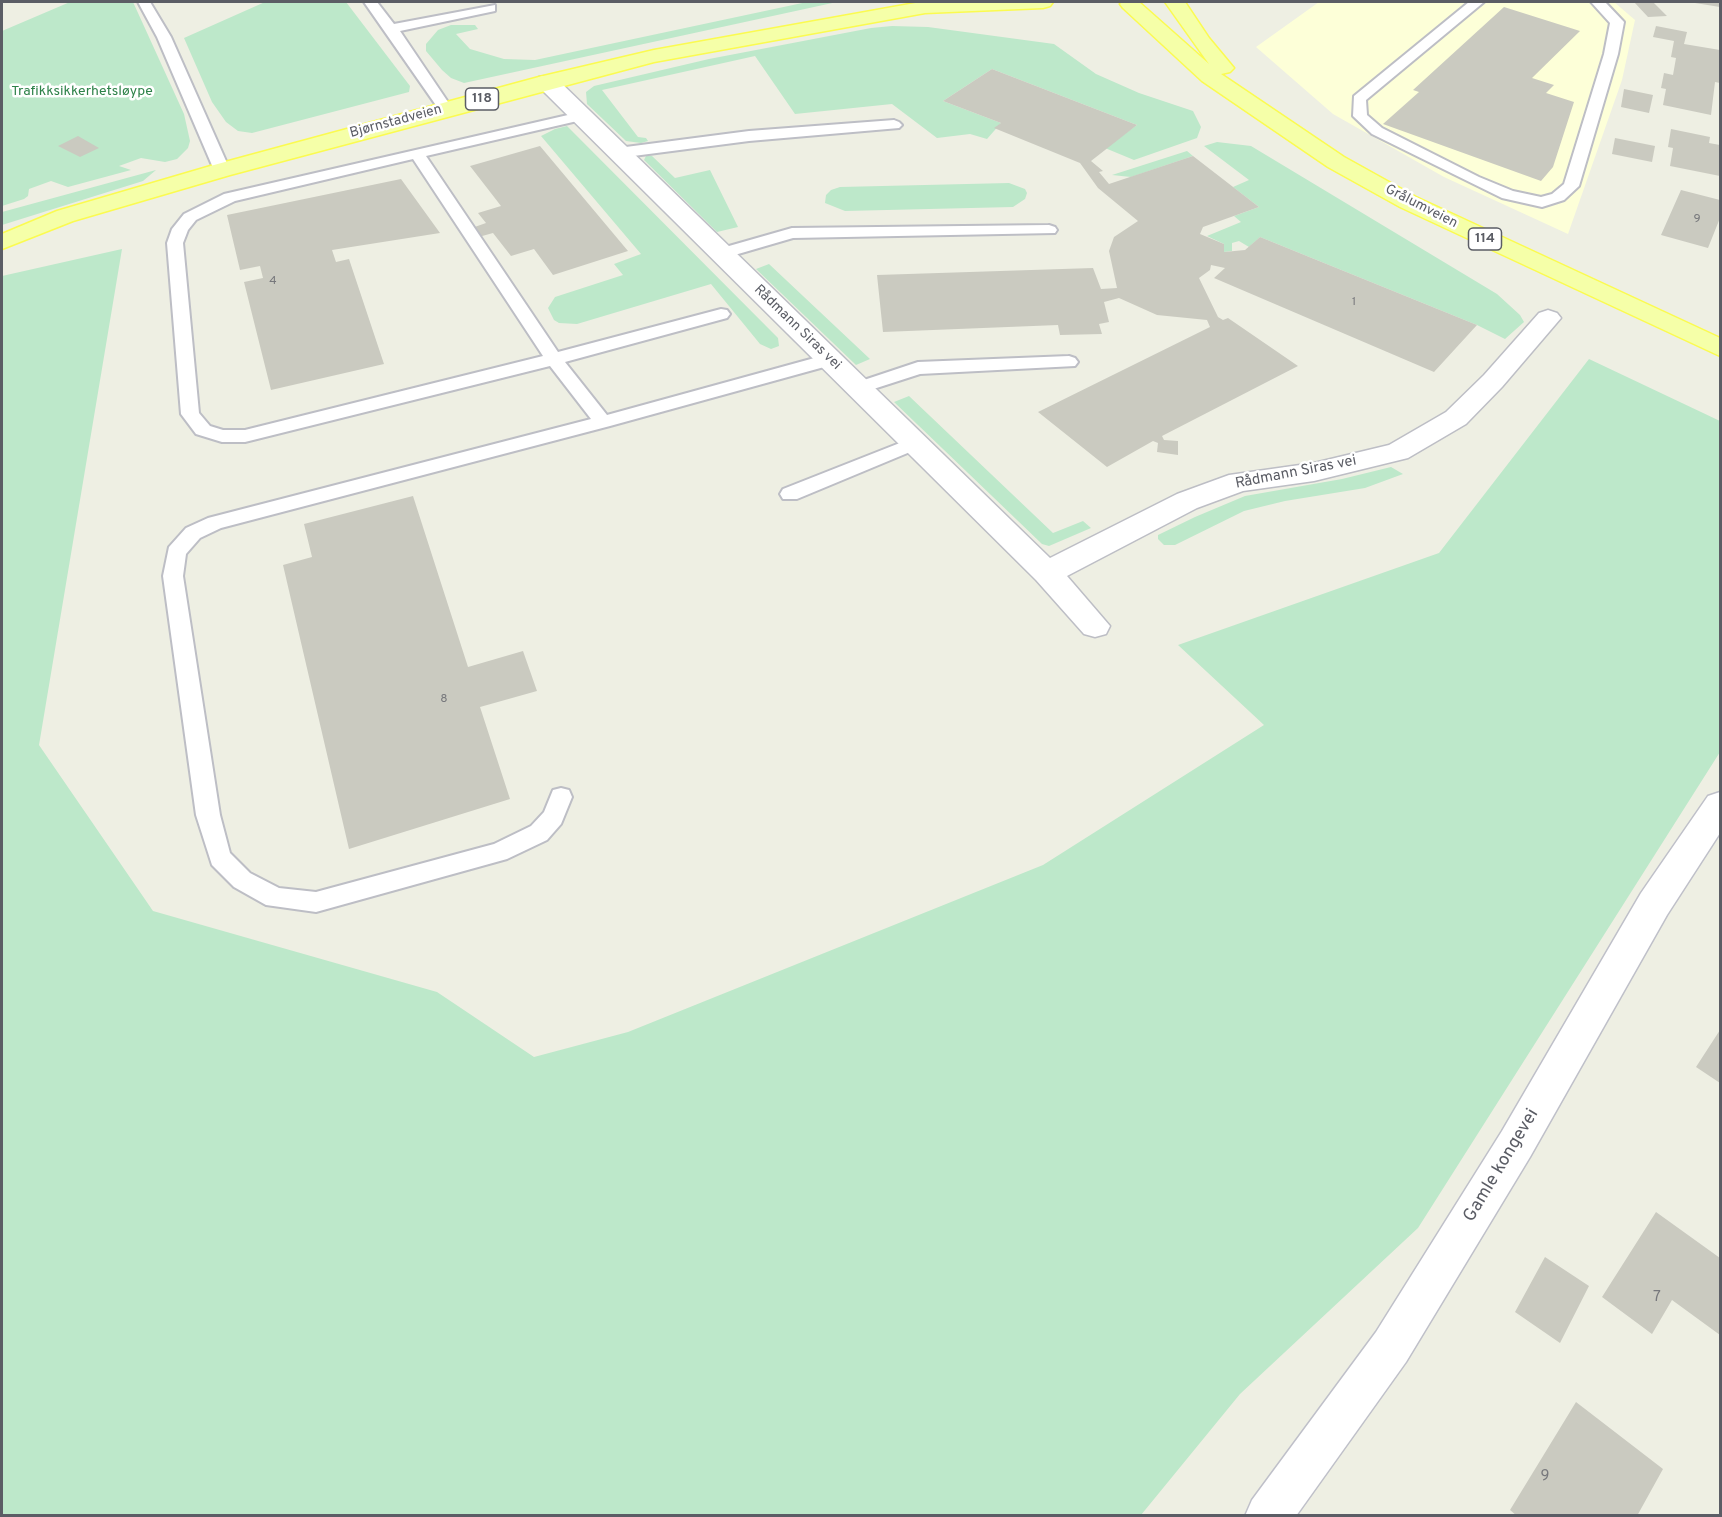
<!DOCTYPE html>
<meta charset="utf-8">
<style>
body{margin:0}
#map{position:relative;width:1722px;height:1517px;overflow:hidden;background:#eeefe3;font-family:Overpass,sans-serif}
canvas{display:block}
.frame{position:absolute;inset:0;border:3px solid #5b5d65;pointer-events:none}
</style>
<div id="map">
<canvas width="1722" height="1517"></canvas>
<div class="frame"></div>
</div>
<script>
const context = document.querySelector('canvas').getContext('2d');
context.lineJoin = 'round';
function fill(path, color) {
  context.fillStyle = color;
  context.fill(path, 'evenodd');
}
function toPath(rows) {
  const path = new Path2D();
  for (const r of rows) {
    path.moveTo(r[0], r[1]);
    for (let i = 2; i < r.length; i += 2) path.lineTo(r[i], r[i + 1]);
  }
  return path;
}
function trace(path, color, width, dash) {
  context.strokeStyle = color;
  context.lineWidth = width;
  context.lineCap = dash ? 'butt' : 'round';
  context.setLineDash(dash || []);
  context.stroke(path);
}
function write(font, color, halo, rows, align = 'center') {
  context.font = font + ' Overpass,sans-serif';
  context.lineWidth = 5;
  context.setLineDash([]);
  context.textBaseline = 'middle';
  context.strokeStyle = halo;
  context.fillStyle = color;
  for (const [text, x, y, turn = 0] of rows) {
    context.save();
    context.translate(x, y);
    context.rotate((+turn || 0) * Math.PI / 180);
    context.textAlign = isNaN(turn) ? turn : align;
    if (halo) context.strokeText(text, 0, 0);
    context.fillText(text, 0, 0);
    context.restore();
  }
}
fill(toPath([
 [1319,2,1614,2,1635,20,1622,80,1568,234,1444,177,1333,114,1256,47]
]), '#fdffd8');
fill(toPath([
 [70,2,133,2,184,114,190,141,188,148,177,159,165,162,141,158,119,166,131,170,68,187,51,181,29,189,28,196,24,199,2,206,2,31],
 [265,2,346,2,410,86,409,92,252,133,238,131,226,122,212,102,184,38],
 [807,2,837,2,464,83,451,78,442,70,426,51,426,44,438,30,451,25,475,25,478,29,456,34,470,49,504,59,535,60],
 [892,26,928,27,1054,44,1096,74,1139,93,1193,111,1201,127,1197,138,1134,160,1105,148,1137,125,992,69,943,101,1001,123,987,139,970,134,937,138,892,104,795,114,755,56,602,90,638,137,646,138,648,141,641,143,626,141,587,104,586,92,594,86,709,59,871,28],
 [567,126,778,338,779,346,771,349,760,344,711,284,577,324,559,323,554,320,548,308,555,297,623,275,614,264,641,254,541,136,555,129],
 [1217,142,1251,146,1497,294,1520,315,1524,322,1505,339,1477,325,1260,237,1249,247,1239,241,1232,243,1232,251,1224,252,1224,244,1207,236,1241,222,1234,216,1259,207,1233,187,1249,180,1204,146],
 [1187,151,1193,156,1131,177,1112,175],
 [646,156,652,156,675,178,710,170,738,227,717,232,644,160],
 [156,170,143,181,2,225,2,212],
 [1009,183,1025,189,1027,193,1025,199,1013,207,845,211,825,203,826,195,831,190,840,187],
 [122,249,39,745,153,911,437,992,534,1057,628,1032,1043,865,1264,725,1178,645,1439,553,1589,359,1720,421,1720,752,1418,1228,1240,1394,1141,1515,2,1515,2,276],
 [769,264,870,359,856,365,756,269],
 [909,396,1053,533,1083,521,1091,528,1049,546,1042,544,894,402],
 [1391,467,1403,474,1365,488,1285,501,1244,511,1175,545,1164,545,1158,539,1158,535,1195,517,1245,496,1342,479]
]), '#bde8ca');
fill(toPath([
 [1634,2,1653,2,1667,16,1648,17],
 [1695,2,1720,2,1720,7,1695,3],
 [1504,7,1580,31,1532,78,1554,85,1546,93,1574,102,1553,167,1541,181,1383,124,1419,92,1413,90],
 [1656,26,1687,32,1684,44,1720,50,1720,83,1715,82,1711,115,1663,105,1666,89,1661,88,1664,73,1673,75,1676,58,1671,57,1674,41,1653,37],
 [992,69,1137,125,1091,161,1103,171,1099,172,1109,184,1193,156,1259,207,1203,227,1200,234,1224,244,1224,252,1245,250,1260,237,1477,325,1434,372,1214,278,1225,268,1211,265,1210,270,1199,278,1218,317,1223,320,1228,318,1298,366,1162,436,1164,440,1178,441,1178,455,1157,452,1158,443,1153,441,1107,467,1038,412,1210,327,1207,320,1157,315,1119,298,1104,302,1109,322,1099,324,1102,334,1060,335,1058,325,883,332,877,275,1093,268,1101,289,1117,288,1109,251,1114,237,1138,221,1098,188,1080,163,994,128,1001,123,943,101],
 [1624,89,1653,95,1649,113,1621,107],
 [1671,129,1710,137,1709,143,1720,145,1720,176,1670,166,1673,148,1668,147],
 [78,136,99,148,80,157,58,146],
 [1615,138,1655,146,1652,162,1612,154],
 [540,146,628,251,553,275,534,249,511,256,493,233,475,238,469,229,486,223,478,213,501,206,470,166],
 [401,179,440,233,332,250,336,262,349,259,384,364,271,390,244,282,263,278,260,266,240,270,227,215],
 [1681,190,1720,200,1720,218,1708,248,1661,235],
 [413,496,468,667,523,651,537,691,480,707,510,799,349,849,283,565,312,557,304,524],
 [1720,1030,1720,1083,1696,1067],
 [1656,1212,1720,1258,1720,1335,1672,1300,1652,1334,1602,1297],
 [1545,1257,1589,1286,1560,1343,1515,1312],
 [1576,1402,1663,1469,1637,1516,1517,1516,1510,1510]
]), '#cacac0');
const service = toPath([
 [138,2,150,2,171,37,230,170,228,173,216,173,214,170,157,37,138,2],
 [364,2,377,2,394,24,495,5,495,11,400,31,452,108,450,111,440,111,364,2],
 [1469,2,1484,2,1366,100,1367,115,1382,128,1479,177,1513,191,1541,197,1552,194,1564,184,1604,54,1610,23,1591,2,1605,2,1624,22,1618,54,1579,186,1564,200,1542,207,1502,198,1372,134,1353,116,1354,96,1469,2],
 [581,112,588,116,586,119,426,156,558,352,721,309,727,310,730,314,727,318,565,362,607,415,829,354,838,360,835,364,610,426,221,528,200,538,186,554,183,576,220,815,230,853,250,873,279,888,316,892,494,844,531,826,544,812,553,790,561,788,569,790,572,797,561,824,547,840,507,859,316,912,266,905,234,887,212,865,196,815,163,576,169,547,186,528,208,518,591,419,550,366,245,442,222,442,196,434,181,414,167,243,172,229,184,214,224,194,581,112],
 [413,159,543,356,245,430,223,430,210,426,199,413,183,243,188,230,196,220,235,201,413,159],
 [894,120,899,122,902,125,899,128,749,141,618,158,610,153,618,148,749,131,894,120],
 [1049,225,1055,227,1057,230,1055,233,793,238,721,259,713,254,715,250,792,228,1049,225],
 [1069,356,1075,358,1078,362,1075,366,920,374,858,394,849,388,852,384,918,362,1069,356],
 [915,437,922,439,924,443,922,447,797,499,783,499,780,494,783,489,915,437]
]);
const minor = toPath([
 [547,76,555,77,1050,558,1177,494,1229,475,1314,463,1389,445,1446,412,1484,375,1539,313,1548,310,1557,313,1561,318,1502,387,1466,424,1408,458,1314,481,1243,491,1197,508,1067,576,1110,626,1106,634,1095,637,1084,634,1036,580,539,87,536,82,539,77,547,76]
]);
const secondary = toPath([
 [1720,792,1720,833,1667,915,1530,1157,1406,1362,1296,1516,1245,1516,1252,1500,1376,1332,1502,1131,1641,893,1708,796,1720,792]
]);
const primary = toPath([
 [921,2,1053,2,1050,6,1043,8,925,13,654,62,230,175,73,221,2,249,2,234,57,211,214,165,539,77,654,50,921,2],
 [1122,2,1139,2,1209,64,1165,2,1185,2,1209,38,1234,68,1230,72,1221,74,1344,157,1416,197,1720,338,1720,356,1400,207,1328,167,1202,81,1123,8,1120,4,1122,2]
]);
trace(service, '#bdbec5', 4);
trace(minor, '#bdbec5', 3);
trace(secondary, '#bfc0c9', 3);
trace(primary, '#fbfb50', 3);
fill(service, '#fff');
fill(minor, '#fff');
fill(secondary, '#fff');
fill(primary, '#f5ffa8');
write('12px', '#77787c', null, [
 ["9",1697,220],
 ["4",273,282],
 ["1",1354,303],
 ["8",444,700]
]);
write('14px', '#2e8249', '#fff', [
 ["Trafikksikkerhetsløype",82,92]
]);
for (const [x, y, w] of [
 [482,99,33],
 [1485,239,33]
]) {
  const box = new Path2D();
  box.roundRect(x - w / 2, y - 11, w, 22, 4.5);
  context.fillStyle = '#fff';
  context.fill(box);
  trace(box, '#5b5d65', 1.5);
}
write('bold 14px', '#5b5d65', null, [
 ["118",482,99],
 ["114",1485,239]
]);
write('14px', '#5b5d65', '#fff', [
 ["Bjørnstadveien",396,122,-15],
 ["Grålumveien",1421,207,27],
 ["Rådmann Siras vei",797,328,44]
]);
write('15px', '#5b5d65', '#fff', [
 ["Rådmann Siras vei",1296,473,-11]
]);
write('15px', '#77787c', null, [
 ["7",1657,1298],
 ["9",1545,1477]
]);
write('18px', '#5b5d65', '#fff', [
 ["Gamle kongevei",1502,1166,-59]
]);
</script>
